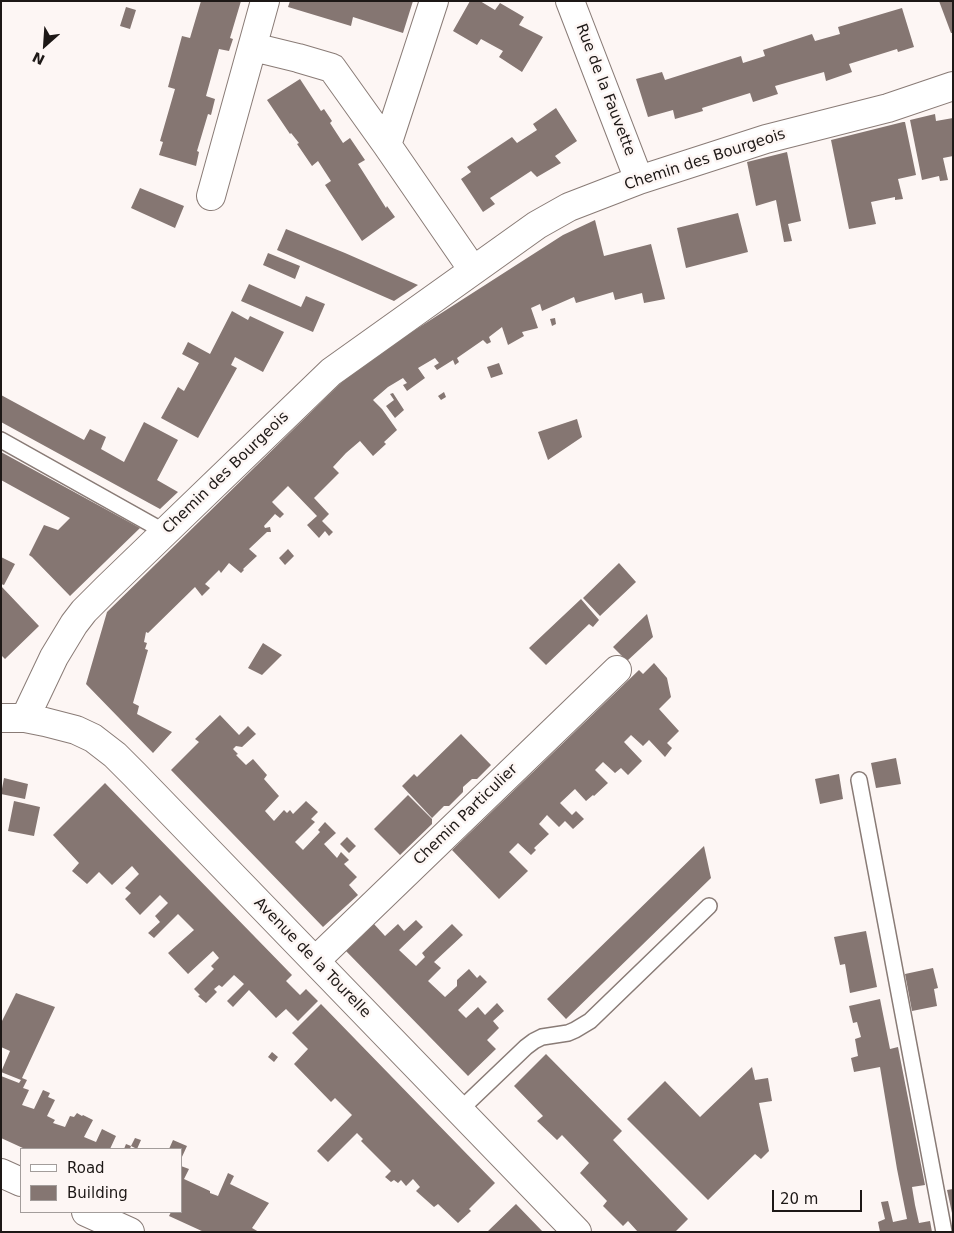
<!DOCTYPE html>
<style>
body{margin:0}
#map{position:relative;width:954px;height:1233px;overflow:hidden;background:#fdf6f4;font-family:"DejaVu Sans",sans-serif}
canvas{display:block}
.frame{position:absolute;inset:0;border:2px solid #1d1816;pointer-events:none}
.legend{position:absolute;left:20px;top:1148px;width:162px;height:65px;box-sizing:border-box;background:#fdf6f4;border:1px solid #a39d9b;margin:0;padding:6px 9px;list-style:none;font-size:15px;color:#1d1816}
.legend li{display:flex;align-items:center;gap:10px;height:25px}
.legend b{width:25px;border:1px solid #a39d9b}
.north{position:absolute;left:20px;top:20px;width:50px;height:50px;-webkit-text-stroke:4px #fdf6f4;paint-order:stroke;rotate:206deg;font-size:14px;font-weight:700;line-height:20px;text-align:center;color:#1d1816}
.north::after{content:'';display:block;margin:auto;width:18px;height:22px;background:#1d1816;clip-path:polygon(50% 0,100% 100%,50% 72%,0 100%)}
.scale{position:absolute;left:772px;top:1190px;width:90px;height:22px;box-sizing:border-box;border:2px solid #1d1816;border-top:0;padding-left:6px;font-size:15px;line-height:18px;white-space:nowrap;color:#1d1816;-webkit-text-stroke:4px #fdf6f4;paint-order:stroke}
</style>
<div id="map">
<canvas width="954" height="1233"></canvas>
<div class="frame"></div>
<ul class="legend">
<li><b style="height:6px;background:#fff"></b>Road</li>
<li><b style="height:14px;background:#857672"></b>Building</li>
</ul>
<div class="north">N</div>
<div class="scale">20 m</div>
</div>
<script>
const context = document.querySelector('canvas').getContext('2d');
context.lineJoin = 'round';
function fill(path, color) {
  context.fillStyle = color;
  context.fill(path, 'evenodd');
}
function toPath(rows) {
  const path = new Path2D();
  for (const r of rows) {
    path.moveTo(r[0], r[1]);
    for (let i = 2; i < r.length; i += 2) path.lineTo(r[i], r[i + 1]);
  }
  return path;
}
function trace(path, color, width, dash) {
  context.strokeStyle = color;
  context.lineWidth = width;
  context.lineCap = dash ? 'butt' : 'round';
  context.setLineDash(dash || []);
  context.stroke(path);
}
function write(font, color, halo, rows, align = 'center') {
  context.font = font + ' "DejaVu Sans",sans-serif';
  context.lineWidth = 5;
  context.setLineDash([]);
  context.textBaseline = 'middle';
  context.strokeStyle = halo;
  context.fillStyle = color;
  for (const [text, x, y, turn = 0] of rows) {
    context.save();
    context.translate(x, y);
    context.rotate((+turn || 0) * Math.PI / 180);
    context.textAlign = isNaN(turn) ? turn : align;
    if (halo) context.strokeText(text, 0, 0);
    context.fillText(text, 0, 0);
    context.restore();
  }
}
fill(toPath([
 [201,1,241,1,230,38,233,39,229,51,219,49,206,96,215,99,211,115,208,114,197,151,199,152,196,166,159,155,163,142,160,141,175,89,168,87,182,36,190,38],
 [290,1,413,1,403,33,353,17,351,26,288,7],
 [470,1,480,1,495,10,500,3,524,17,519,25,543,37,522,72,499,57,503,51,481,39,477,45,453,31],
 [939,1,953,1,953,33,951,33],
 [126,7,136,10,130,29,120,26],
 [902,8,914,47,898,52,897,49,849,64,852,72,826,81,824,72,775,86,778,94,753,102,750,93,702,108,703,111,675,119,673,110,648,117,636,79,662,72,665,80,741,56,743,63,765,56,763,50,812,34,815,41,840,34,838,27],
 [300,79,321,111,324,109,332,121,330,123,343,143,350,138,365,160,358,164,386,208,387,206,395,217,362,241,325,185,331,181,318,161,312,166,297,144,299,143,291,133,290,134,267,100],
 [556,108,577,141,555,156,561,163,537,177,531,171,490,198,495,204,483,212,461,179,471,172,467,167,512,137,517,143,537,130,533,124],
 [935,114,936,121,953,118,953,156,943,158,948,180,940,181,939,176,922,180,910,120],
 [903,122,905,122,916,175,898,179,903,199,895,200,895,197,871,202,876,224,849,229,831,140],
 [787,152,801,221,788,224,792,241,784,242,776,200,756,206,747,162],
 [140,188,184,206,175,228,131,208],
 [738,213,748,252,686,268,677,228],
 [595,220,604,256,651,244,665,299,644,303,642,293,615,300,613,292,576,303,574,297,542,311,540,304,531,308,538,328,522,332,524,336,508,345,502,327,489,337,491,342,487,344,483,340,457,358,459,362,455,365,453,360,437,370,434,366,439,363,435,358,418,368,425,378,407,391,403,385,407,383,403,378,388,387,373,400,382,409,397,430,384,442,386,444,373,456,360,441,346,453,333,467,339,473,314,498,329,514,322,521,333,532,329,536,325,531,319,538,307,525,317,516,288,486,272,502,284,514,280,518,275,514,264,526,265,528,270,527,271,532,267,532,249,549,257,556,243,569,244,570,241,573,229,563,221,573,219,570,205,584,210,588,202,596,195,587,148,633,146,632,144,642,147,643,145,649,148,650,133,703,139,706,137,714,172,732,153,753,86,684,107,612,354,370,404,337,563,235],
 [286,229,345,253,418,285,394,301,277,250],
 [268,253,300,266,295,279,263,265],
 [249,284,301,307,306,296,325,304,313,332,241,301],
 [232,311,248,320,250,316,284,332,263,372,235,357,231,365,237,368,198,438,161,418,178,387,184,391,199,363,182,354,188,342,210,354],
 [555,318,556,324,552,326,550,319],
 [499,363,503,374,491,378,487,367],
 [444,392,446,397,441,400,438,396],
 [393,393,404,410,395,418,386,406,394,400,390,394],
 [1,395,84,440,90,429,106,437,101,449,124,462,144,422,178,440,157,480,178,492,160,509,149,503,1,422],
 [577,419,582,437,548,460,538,432],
 [1,452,140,528,70,596,32,557,29,555,44,525,58,530,70,518,1,480],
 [288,549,294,556,285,565,279,558],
 [1,557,15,564,4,585,1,584],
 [619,563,636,582,600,616,583,598],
 [1,586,39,626,5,659,1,655],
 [581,599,599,620,593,627,589,624,546,665,529,648],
 [647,614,653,637,627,661,613,647],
 [263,643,282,655,262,675,248,668],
 [654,663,667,678,671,697,659,709,679,731,667,743,672,748,665,757,649,740,643,746,631,735,624,742,642,761,628,775,621,768,615,773,603,762,595,770,608,783,594,796,593,795,586,801,575,789,560,803,572,815,576,811,584,819,573,829,565,821,559,827,547,815,539,824,549,834,534,848,536,850,531,855,518,843,509,852,528,871,499,899,452,850,639,670,643,674],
 [220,715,239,735,248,726,256,734,242,747,236,746,233,749,238,754,236,755,246,765,253,759,267,775,264,779,279,796,265,811,274,821,284,810,287,813,290,810,293,814,306,801,318,812,311,819,315,822,295,842,303,850,320,832,318,830,325,822,336,833,324,844,337,858,341,852,349,860,344,864,357,877,349,885,358,895,323,927,171,770,199,742,195,739],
 [461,734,491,765,477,779,472,779,463,787,463,792,449,806,444,806,432,818,402,786,414,774,417,777],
 [896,758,901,784,876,788,871,763],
 [839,774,843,799,820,804,815,779],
 [4,778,28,784,25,799,1,794],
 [105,783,292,975,286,981,300,995,306,989,318,1001,298,1021,286,1009,276,1018,249,990,233,1007,227,1001,244,984,234,975,222,987,219,985,214,989,217,992,206,1003,198,996,200,995,194,989,214,969,211,966,219,958,213,951,188,974,168,953,194,930,178,914,154,938,148,933,160,922,155,916,168,903,160,895,140,915,125,899,131,893,125,888,139,874,132,866,112,885,99,872,87,884,72,871,79,863,53,835],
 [408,795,432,819,432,824,400,855,374,829],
 [14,801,40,807,34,836,8,831],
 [347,837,356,846,349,853,340,844],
 [704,846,711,878,566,1019,547,999],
 [416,920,423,927,399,950,416,966,425,957,422,953,452,924,463,935,434,962,441,968,428,981,445,997,457,986,457,980,469,969,477,978,480,975,487,982,458,1010,466,1018,478,1007,485,1015,497,1003,504,1011,493,1021,499,1028,487,1040,496,1049,468,1076,346,951,374,924,385,936,398,924,404,931],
 [866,931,877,987,850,993,845,964,840,965,834,937],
 [933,968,938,988,934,989,937,1006,912,1011,905,974],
 [16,993,55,1007,22,1078,27,1080,23,1088,29,1090,22,1105,34,1109,43,1090,50,1093,48,1097,55,1100,47,1116,55,1120,53,1123,65,1127,70,1116,74,1117,77,1113,82,1116,83,1115,93,1120,84,1137,96,1142,102,1129,116,1136,110,1149,25,1149,1,1138,1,1076,19,1083,21,1080,1,1072,10,1051,1,1047,1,1023],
 [880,999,890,1049,898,1047,925,1185,912,1187,915,1205,919,1223,930,1221,932,1232,880,1232,878,1222,885,1219,881,1202,888,1201,893,1222,907,1219,897,1169,880,1067,854,1072,851,1058,858,1056,855,1039,861,1037,857,1022,853,1023,849,1006],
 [321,1004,495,1183,469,1209,471,1211,458,1223,438,1204,434,1207,416,1191,420,1187,413,1179,406,1186,401,1180,398,1183,394,1180,391,1182,385,1177,391,1171,361,1141,363,1139,357,1133,328,1162,317,1151,352,1115,335,1098,331,1102,294,1064,308,1049,292,1033],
 [272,1052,278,1057,274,1062,268,1057],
 [546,1054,622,1131,613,1140,688,1219,675,1232,638,1232,628,1221,623,1226,603,1206,607,1201,580,1173,589,1163,562,1135,557,1140,537,1121,543,1116,514,1086],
 [752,1067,755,1080,768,1078,772,1101,759,1103,769,1151,761,1159,755,1154,708,1200,627,1119,665,1081,700,1117],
 [135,1138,141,1140,137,1149,131,1146],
 [173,1140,187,1146,181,1159,181,1149,169,1149],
 [126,1144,131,1146,130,1149,124,1149],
 [181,1166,189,1169,184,1179,210,1191,210,1193,218,1196,228,1173,234,1176,230,1184,269,1203,252,1228,259,1232,204,1232,169,1216,171,1212,181,1212],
 [953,1189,953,1213,952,1213,947,1190],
 [516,1204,543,1232,487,1232]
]), '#857672');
const service = toPath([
 [1,440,165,532],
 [859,780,944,1232],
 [460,1110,526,1047,534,1041,542,1037,568,1033,575,1030,590,1021,709,906]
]);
const minor = toPath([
 [570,1,639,180],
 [253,47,298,58,332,68,387,145,473,270],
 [387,145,434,1],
 [211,196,265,1],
 [1,718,25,718,45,722,76,730,93,738,115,755,135,775,577,1232],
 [25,718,54,657,74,624,84,611,107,588,331,372,537,225,569,207,639,180,766,139,888,108,953,86],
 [315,961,617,670]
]);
const tertiary = toPath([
 [1,1173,21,1182],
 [86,1212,130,1232]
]);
trace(service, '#897b76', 18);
trace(minor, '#897b76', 30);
trace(tertiary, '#897b76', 30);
trace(service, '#fff', 15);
trace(minor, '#fff', 28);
trace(tertiary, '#fff', 28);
write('15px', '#1d1816', '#fdf6f4', [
 ["Rue de la Fauvette",605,90,69],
 ["Chemin des Bourgeois",705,160,-18],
 ["Chemin des Bourgeois",226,473,-44],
 ["Chemin Particulier",466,815,-44],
 ["Avenue de la Tourelle",312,958,46]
]);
</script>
